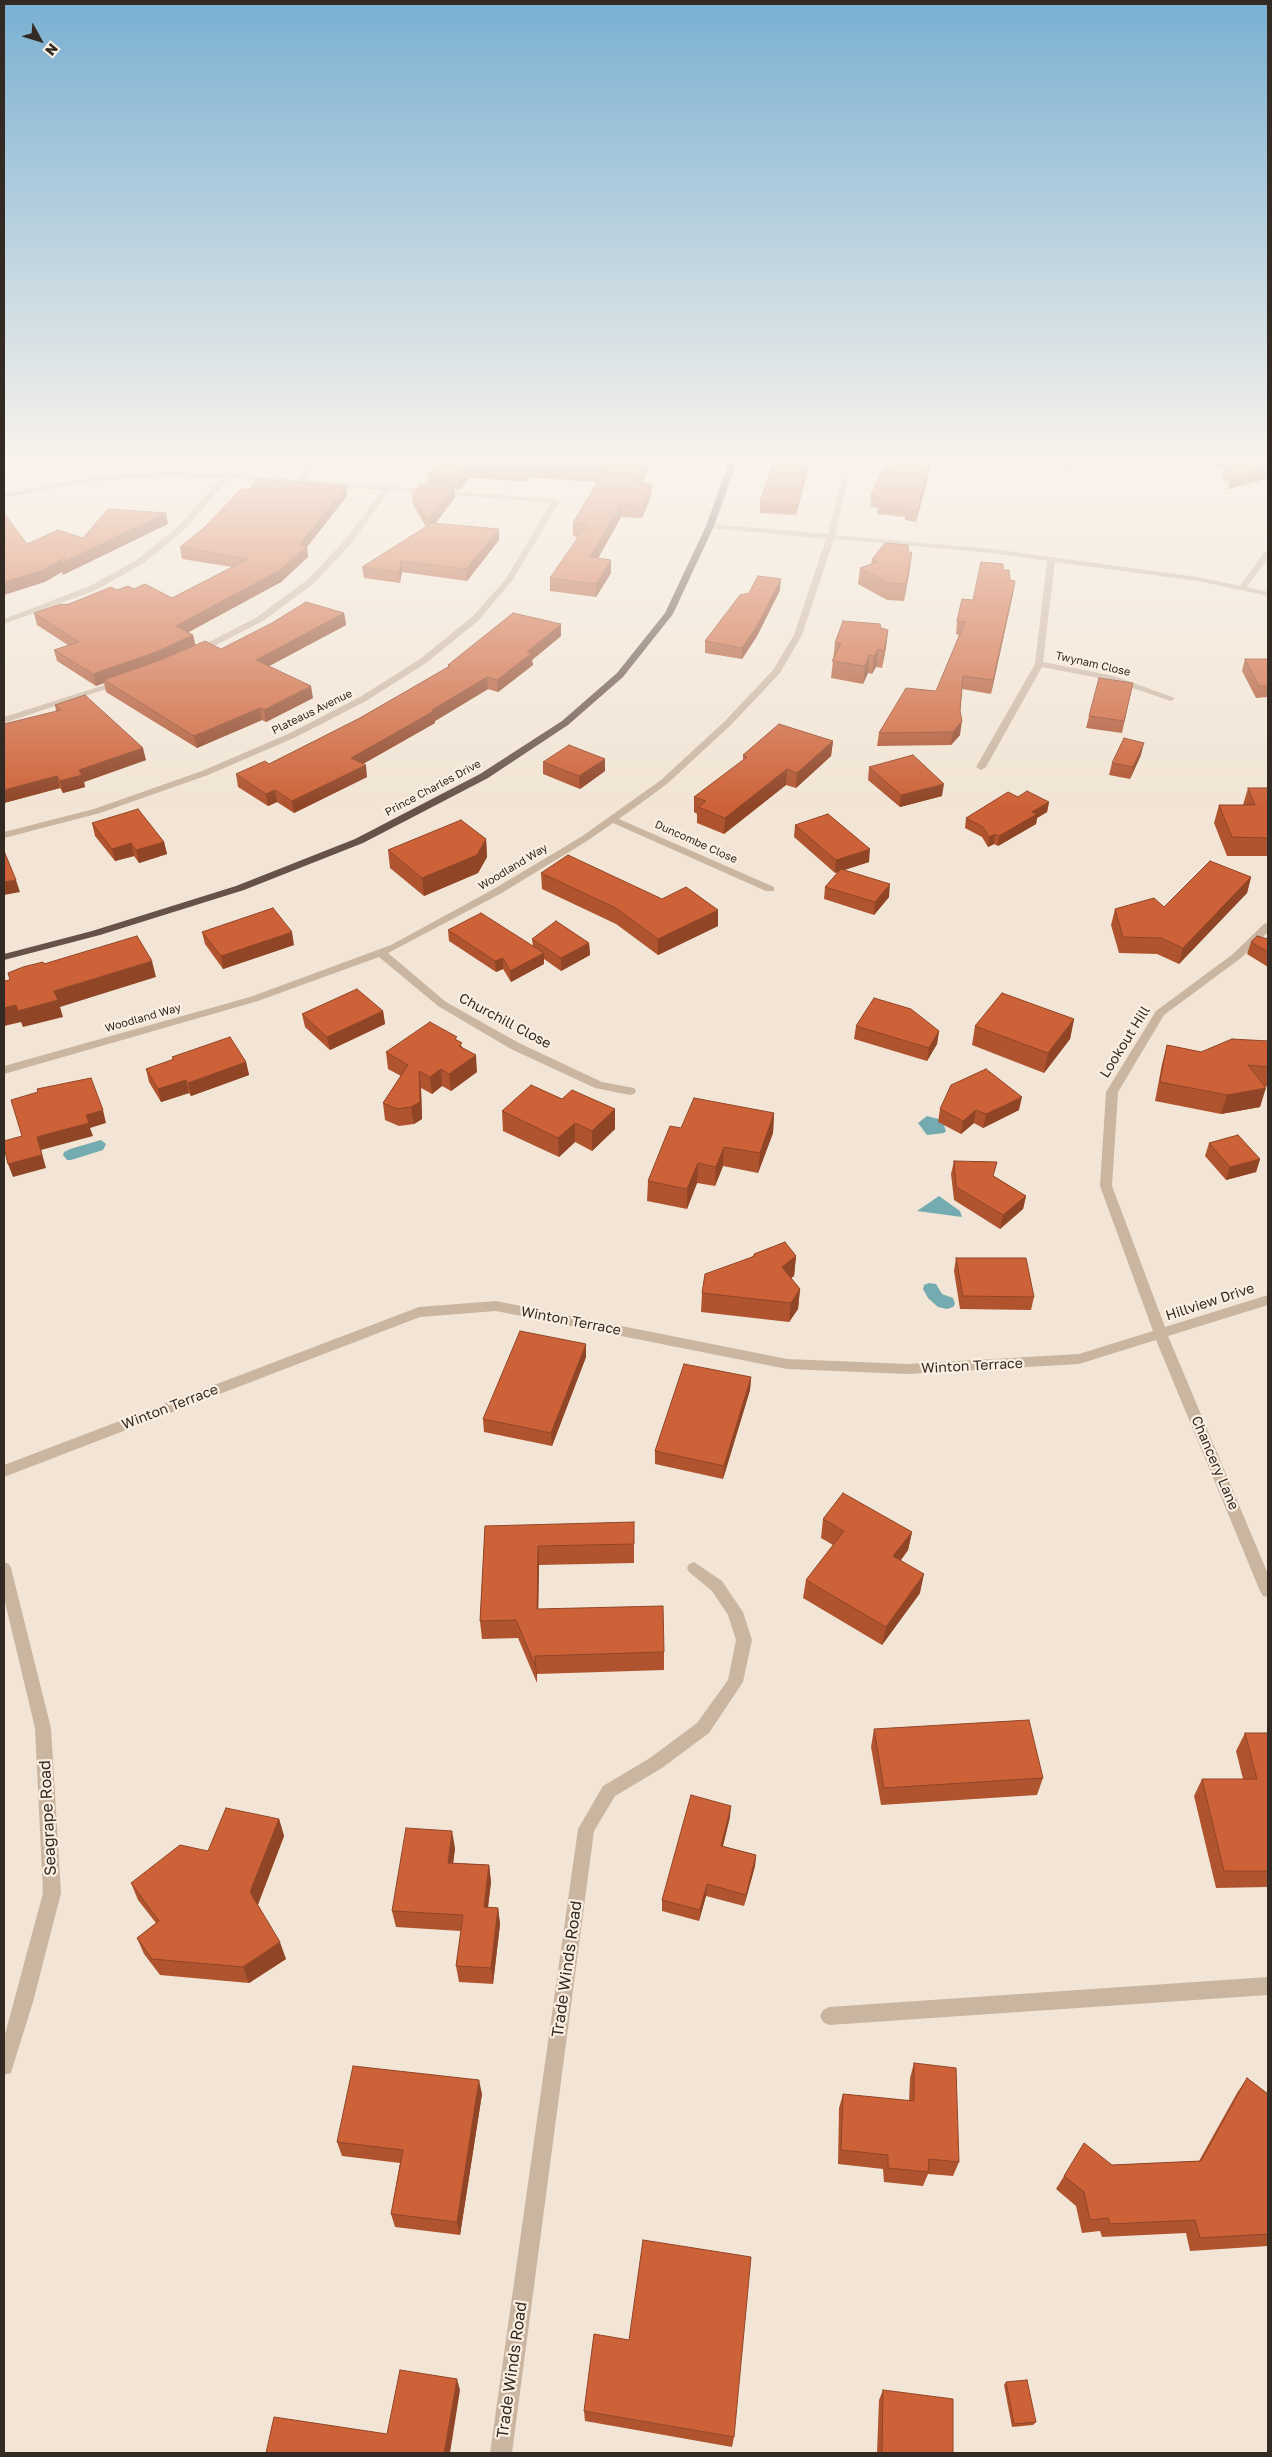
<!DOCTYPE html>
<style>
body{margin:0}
#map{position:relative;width:1272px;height:2457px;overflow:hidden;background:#f2e5d5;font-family:"Golos Text",sans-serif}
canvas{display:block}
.frame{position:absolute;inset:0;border:5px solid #342a24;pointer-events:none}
.north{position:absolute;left:15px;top:15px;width:50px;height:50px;-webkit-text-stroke:4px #faefe1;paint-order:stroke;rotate:129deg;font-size:14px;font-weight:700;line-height:20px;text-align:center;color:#342a24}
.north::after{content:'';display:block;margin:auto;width:18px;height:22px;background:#342a24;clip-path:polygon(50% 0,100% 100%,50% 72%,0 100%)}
</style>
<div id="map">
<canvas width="1272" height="2457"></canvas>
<div class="frame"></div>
<div class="north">N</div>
</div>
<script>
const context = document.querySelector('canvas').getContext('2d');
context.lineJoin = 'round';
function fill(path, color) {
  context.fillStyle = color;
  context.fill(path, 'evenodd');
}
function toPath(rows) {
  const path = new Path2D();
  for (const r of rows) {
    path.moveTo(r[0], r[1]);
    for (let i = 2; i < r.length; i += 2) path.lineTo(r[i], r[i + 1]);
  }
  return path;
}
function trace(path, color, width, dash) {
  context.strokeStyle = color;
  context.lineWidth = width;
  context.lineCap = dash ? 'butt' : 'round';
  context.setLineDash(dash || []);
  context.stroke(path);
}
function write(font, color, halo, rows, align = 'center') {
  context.font = font + ' "Golos Text",sans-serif';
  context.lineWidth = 4.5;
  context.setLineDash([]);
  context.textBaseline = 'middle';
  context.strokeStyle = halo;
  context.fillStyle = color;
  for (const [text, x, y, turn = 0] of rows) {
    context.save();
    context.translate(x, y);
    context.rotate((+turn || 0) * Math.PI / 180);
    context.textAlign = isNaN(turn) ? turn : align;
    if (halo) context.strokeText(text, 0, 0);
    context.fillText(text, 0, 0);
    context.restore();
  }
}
fill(toPath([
 [927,1116,942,1120,946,1131,944,1133,927,1135,918,1123],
 [101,1140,106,1144,103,1150,71,1160,67,1160,63,1155,64,1152,70,1149],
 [939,1196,960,1211,962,1217,917,1211],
 [929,1283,936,1284,942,1294,953,1298,955,1304,953,1307,947,1309,938,1307,928,1298,923,1289,924,1285]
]), '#73abb0');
fill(toPath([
 [312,462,320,462,305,480,556,499,560,501,512,581,478,621,426,663,366,701,294,738,208,775,100,813,4,838,4,832,94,809,202,771,288,734,360,697,420,659,472,617,505,580,551,503,389,490,352,543,313,584,263,621,197,655,194,654,194,650,257,617,307,580,346,539,382,490,230,478,182,532,144,563,96,590,4,624,4,619,90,586,138,559,176,528,222,478,165,476,93,481,4,498,4,494,93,477,165,472,214,473,298,479,312,462],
 [845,462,852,462,835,535,992,549,1198,577,1240,586,1265,551,1268,551,1268,558,1247,587,1268,592,1268,596,1198,581,1055,562,1043,662,1114,676,1175,698,1171,701,1109,680,1042,667,986,767,981,770,976,767,1035,664,1047,561,992,553,834,539,802,635,780,673,731,725,667,784,619,819,774,887,774,891,766,891,613,823,587,841,500,894,388,953,446,1002,519,1043,602,1082,634,1088,636,1091,634,1094,630,1095,595,1088,511,1049,438,1006,379,957,258,1001,4,1074,4,1066,250,997,391,945,492,890,581,837,661,780,725,721,773,670,794,635,826,539,710,528,706,526,710,524,828,534,845,462],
 [1070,462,1078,462,1070,473,1064,473,1063,471,1070,462],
 [117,681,124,683,4,723,4,717,117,681],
 [1268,923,1268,932,1241,958,1164,1015,1118,1092,1112,1186,1165,1327,1268,1295,1268,1305,1168,1336,1268,1574,1268,1597,1263,1596,1260,1591,1156,1340,1079,1364,907,1374,787,1369,496,1311,420,1317,4,1477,4,1465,419,1307,496,1301,787,1359,907,1364,1079,1354,1153,1331,1100,1186,1106,1092,1156,1011,1233,954,1264,924,1268,923],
 [4,1562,9,1564,11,1568,51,1728,61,1893,33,2002,13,2066,11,2073,4,2075,4,2038,43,1893,35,1728,4,1598,4,1562],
 [694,1562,722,1581,743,1612,752,1640,743,1682,709,1733,662,1768,615,1796,594,1831,512,2453,490,2453,578,1829,603,1786,650,1758,697,1723,728,1680,736,1640,728,1615,712,1591,689,1572,687,1568,689,1564,694,1562],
 [1268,1977,1268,1995,829,2025,823,2022,820,2016,823,2010,829,2007,1268,1977]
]), '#cab5a1');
fill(toPath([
 [729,462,737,462,714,526,673,614,623,677,568,725,488,778,363,843,244,890,100,935,4,960,4,954,92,931,236,886,355,839,480,774,562,721,617,673,665,613,706,526,729,462]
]), '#665248');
fill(toPath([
 [439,462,651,462,642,483,652,484,651,496,642,518,621,517,598,558,611,573,596,597,550,591,550,578,578,537,573,536,573,523,597,482,538,478,528,478,526,482,475,478,469,478,460,490,454,489,455,497,436,523,499,540,467,581,402,572,400,583,364,578,362,567,426,527,413,505,412,494,428,484,427,475],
 [810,462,796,515,760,513,760,502],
 [932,462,916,522,905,520,905,517,877,514,878,508,870,507,871,496,893,466],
 [1214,462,1266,462,1268,470,1266,479,1228,489,1229,481,1223,481,1223,469,1213,467],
 [347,496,307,547,308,557,281,582,188,632,193,635,195,645,221,649,344,613,346,625,269,666,313,698,266,722,262,720,197,748,106,692,104,683,96,686,57,661,54,650,68,645,37,625,34,613,117,590,134,589,172,598,232,567,182,559,180,547],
 [872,559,910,568,904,601,887,600,858,584,860,568,871,564],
 [1003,570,1010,580,1013,594,991,694,962,689,960,711,960,735,951,745,877,746,879,733,936,691,959,635,956,634,957,621,973,600],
 [780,590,757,636,742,659,705,653,705,641],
 [881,628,888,630,886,647,882,668,876,667,872,674,868,673,863,684,831,678,835,643],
 [561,636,532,660,533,665,498,692,488,689,435,721,435,723,363,764,367,777,294,813,277,802,268,806,238,787,236,774,269,764,358,719,448,667,448,665],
 [1245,659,1268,659,1268,697,1256,698,1242,671],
 [1133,683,1122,733,1086,728,1089,716],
 [55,705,146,760,84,782,85,787,63,793,60,788,4,803,56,711],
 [833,741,831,756,796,788,786,785,724,834,697,823,697,814,694,812,694,797,743,760,743,755],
 [1141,755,1130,779,1109,775,1112,763],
 [605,759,605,771,580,789,543,774,543,762],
 [869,767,942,796,900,807,868,780],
 [1248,788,1268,788,1268,856,1227,856,1214,823,1219,805,1243,805],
 [1018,797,1049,802,1047,812,1037,818,1036,824,998,846,994,844,988,847,982,837,965,828,966,818],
 [92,823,164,842,167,854,139,863,134,856,115,861,95,836],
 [795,825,869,862,844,870,889,897,874,915,824,899,825,887,838,872,835,873,794,837],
 [486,839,487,857,478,873,424,896,390,868,388,850],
 [541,873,718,926,658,955,616,924,542,889],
 [1251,877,1247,893,1179,964,1157,954,1119,953,1111,925,1115,909,1164,907],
 [448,930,533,946,532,939,589,943,590,955,561,971,544,959,544,964,511,982,503,969,496,972,449,941],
 [202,932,294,945,223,969,205,944],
 [1268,939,1268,967,1247,954,1251,942],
 [383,1011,385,1024,330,1050,305,1027,302,1014],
 [1074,1019,1070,1039,1044,1073,972,1045,975,1026],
 [856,1026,939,1031,937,1044,927,1061,854,1039],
 [457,1040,463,1048,477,1072,451,1091,442,1086,432,1094,421,1088,422,1119,414,1124,399,1126,385,1120,383,1103,401,1076,388,1069,386,1052],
 [1268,1041,1268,1087,1265,1086,1260,1107,1221,1114,1155,1101,1162,1064,1167,1045,1201,1052],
 [172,1057,246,1062,249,1075,191,1096,189,1093,161,1102,149,1082,146,1069,173,1060],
 [562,1099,615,1109,615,1129,592,1151,575,1142,559,1157,503,1131,502,1111],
 [940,1109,1019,1110,983,1128,974,1123,961,1134,938,1122],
 [774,1113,773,1133,758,1173,723,1166,715,1186,697,1183,687,1209,647,1201,648,1181,681,1128],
 [1209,1143,1260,1159,1256,1172,1226,1180,1205,1156],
 [954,1161,994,1176,1026,1196,1023,1209,1000,1229,954,1200,951,1174],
 [754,1254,796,1256,794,1276,791,1278,800,1289,798,1309,789,1322,701,1312,702,1293,753,1256],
 [956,1258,1034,1297,1031,1310,960,1309,954,1271],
 [586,1357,552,1446,484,1432,483,1419],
 [751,1377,750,1390,723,1479,655,1464,655,1451],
 [823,1519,912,1532,908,1550,901,1560,920,1593,882,1645,803,1598,806,1580,833,1545,821,1538],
 [485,1526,634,1544,634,1563,539,1565,538,1609,664,1652,664,1670,537,1674,537,1683,518,1638,482,1639,480,1621],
 [874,1729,1043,1778,1037,1795,881,1805,871,1747],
 [1245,1733,1268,1733,1268,1887,1216,1888,1194,1796,1202,1779,1243,1779,1236,1751],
 [730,1817,723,1846,756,1855,755,1866,744,1906,706,1896,699,1921,662,1911,662,1900],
 [279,1819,284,1836,258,1905,286,1959,249,1983,160,1975,144,1954,137,1938,156,1923,138,1900,131,1883,208,1851],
 [455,1848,453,1863,489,1865,491,1882,488,1907,498,1908,500,1924,493,1984,459,1982,456,1966,461,1931,396,1927,392,1911],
 [914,2063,959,2162,953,2176,928,2174,923,2186,884,2182,883,2169,838,2164,839,2108,843,2094,909,2101,910,2078],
 [1247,2078,1268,2094,1268,2246,1190,2251,1186,2233,1102,2237,1100,2231,1082,2233,1076,2206,1056,2189,1064,2176,1112,2165,1199,2161,1237,2093],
 [482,2094,460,2235,395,2227,391,2214,400,2163,342,2156,337,2142],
 [1006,2382,1036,2422,1033,2425,1012,2427,1004,2385],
 [883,2390,953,2453,877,2453,879,2400],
 [584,2411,734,2437,732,2447,585,2421]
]), '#b05430');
fill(toPath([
 [646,462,651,462,637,495,637,483],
 [808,462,810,462,796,515,797,505],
 [930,462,932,462,916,522,917,511],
 [468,466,469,478,460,490,459,477],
 [527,466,528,478,526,482,525,470],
 [1268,469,1266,479,1228,489,1231,478],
 [652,484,651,496,642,518,642,506],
 [346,486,347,496,307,547,308,557,281,582,178,638,176,626,299,545],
 [454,486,455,497,429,532,428,521],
 [621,504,621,517,591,571,590,557],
 [166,513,168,524,63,575,62,572,45,582,4,595,4,582,65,558],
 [499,529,499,540,467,581,466,569],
 [912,552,910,568,904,601,906,584],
 [611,560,611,573,596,597,596,584],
 [401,561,402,572,400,583,399,572],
 [781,579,780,590,757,636,742,659,742,648],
 [1015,581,1013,594,991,694,993,680],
 [344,613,346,625,258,672,256,660],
 [561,624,561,636,532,660,533,665,498,692,497,680,527,652],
 [888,630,886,647,882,668,884,651],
 [193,635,196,647,158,663,104,680,104,683,96,686,93,674],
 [878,649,876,667,872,674,874,656],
 [869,655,868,673,863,684,865,666],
 [487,677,488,689,435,721,435,723,352,770,351,758],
 [311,686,313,698,266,722,264,710],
 [260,708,262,720,197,748,194,736],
 [962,721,960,735,951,745,953,732],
 [833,741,831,756,796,788,797,773],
 [1144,743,1141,755,1130,779,1133,767],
 [143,748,146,760,84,782,85,787,63,793,60,781,79,770],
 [605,759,605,771,580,789,579,776],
 [366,765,367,777,294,813,292,801],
 [787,769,786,785,724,834,725,818],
 [57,776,60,788,4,803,4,790],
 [944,784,942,796,900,807,901,795],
 [275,790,277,802,268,806,266,794],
 [1049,802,1047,812,1037,818,1036,824,998,846,999,836,1032,812],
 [995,834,994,844,988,847,989,837],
 [486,839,487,857,478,873,424,896,422,878],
 [164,842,167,854,139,863,136,850],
 [131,843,134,856,115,861,112,849],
 [870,849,869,862,835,873,836,860],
 [1251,877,1247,893,1179,964,1183,948],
 [16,880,20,892,4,895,4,882],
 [890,884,889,897,874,915,875,902],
 [718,910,718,926,658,955,658,939],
 [292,932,294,945,223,969,221,956],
 [589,943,590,955,561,971,561,958],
 [544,953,544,964,511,982,510,971],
 [503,958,503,969,496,972,495,961],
 [152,961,156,977,60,1007,63,1017,23,1027,21,1022,4,1026,4,1008,54,991],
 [383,1011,385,1024,330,1050,327,1037],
 [1074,1019,1070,1039,1044,1073,1048,1053],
 [939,1031,937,1044,927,1061,929,1048],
 [476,1055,477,1072,451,1091,449,1074],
 [246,1062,249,1075,191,1096,188,1083],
 [441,1069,442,1086,432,1094,430,1077],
 [419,1071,421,1088,422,1119,414,1124,411,1107],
 [186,1080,189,1093,161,1102,158,1089],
 [1266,1088,1260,1107,1221,1114,1227,1095],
 [1022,1097,1019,1110,983,1128,986,1114],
 [615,1109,615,1129,592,1151,592,1131],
 [103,1110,106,1123,90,1128,93,1136,41,1150,46,1168,13,1177,8,1164,37,1137,86,1115],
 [976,1110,974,1123,961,1134,963,1121],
 [774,1113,773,1133,758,1173,760,1153],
 [575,1123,575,1142,559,1157,558,1138],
 [724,1147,723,1166,715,1186,716,1167],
 [1260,1159,1256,1172,1226,1180,1230,1167],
 [698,1163,697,1183,687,1209,687,1189],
 [1026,1196,1023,1209,1000,1229,1003,1215],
 [796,1256,794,1276,781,1286,782,1267],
 [800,1289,798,1309,789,1322,791,1303],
 [586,1344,586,1357,552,1446,551,1433],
 [751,1377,750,1390,723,1479,724,1466],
 [912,1532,908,1550,890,1575,893,1556],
 [538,1546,539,1565,538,1628,537,1609],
 [924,1574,920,1593,882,1645,886,1627],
 [535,1656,537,1674,537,1683,535,1665],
 [731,1806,730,1817,720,1857,721,1846],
 [279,1819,284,1836,256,1909,250,1892],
 [452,1831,455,1848,451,1880,448,1863],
 [756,1855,755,1866,744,1906,746,1895],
 [489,1865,491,1882,486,1923,484,1907],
 [707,1884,706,1896,699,1921,700,1910],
 [498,1908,500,1924,493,1984,491,1968],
 [280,1942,286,1959,249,1983,243,1967],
 [479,2080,482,2094,460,2235,457,2222],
 [457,2379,460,2390,450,2453,444,2453]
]), '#904527');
const building = toPath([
 [439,462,646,462,637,483,652,484,642,506,621,504,590,557,611,560,596,584,550,578,587,524,573,523,605,470,537,465,527,466,525,470,474,465,468,466,459,477,427,475,439,462],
 [773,462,808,462,797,505,760,502,773,462],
 [894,462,930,462,917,511,906,509,906,506,879,503,881,497,871,496,884,465,893,466,894,462],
 [1225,462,1266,462,1268,469,1231,478,1231,470,1226,470,1225,462],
 [257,479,346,486,299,545,307,546,280,570,176,626,193,635,156,652,93,674,54,650,79,642,34,613,61,604,67,605,111,587,117,590,128,586,134,589,145,584,172,598,248,559,180,547,204,528,241,489,250,489,257,479],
 [421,484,454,486,428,521,412,494,421,484],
 [108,509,166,513,60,564,65,558,43,570,4,582,4,513,27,544,58,530,83,538,108,509],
 [432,523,499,529,466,569,401,561,399,572,362,567,432,523],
 [885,543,908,545,909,553,912,552,906,584,889,583,860,568,878,562,872,559,885,543],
 [981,562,1003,564,1003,570,1009,570,1010,580,1015,581,993,680,963,676,960,711,962,721,953,732,879,733,906,688,936,691,965,622,957,621,962,599,973,600,981,562],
 [758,576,781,579,758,624,742,648,705,641,740,595,749,593,758,576],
 [306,602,344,613,256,660,311,686,264,710,260,708,194,736,104,680,163,659,205,641,221,649,272,623,306,602],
 [513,613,561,624,527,652,532,653,497,680,487,677,432,710,434,711,351,758,366,765,292,801,275,790,266,794,236,774,265,761,269,764,358,719,450,666,448,665,513,613],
 [843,621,880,624,881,628,888,630,884,651,878,649,874,656,869,655,865,666,832,661,841,644,835,643,843,621],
 [1245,659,1268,659,1268,686,1259,686,1245,659],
 [1099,678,1133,683,1124,721,1089,716,1099,678],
 [85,695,143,748,79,770,82,775,60,781,57,776,4,790,4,724,61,710,55,705,85,695],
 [779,724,833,741,797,773,787,769,725,818,698,807,706,801,694,797,747,757,743,755,779,724],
 [1124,738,1144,743,1133,767,1112,763,1124,738],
 [569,745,605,759,579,776,543,762,569,745],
 [913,755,944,784,901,795,869,767,913,755],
 [1248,788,1268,788,1268,838,1232,837,1219,805,1255,805,1248,788],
 [1027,791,1049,802,1032,812,1037,814,999,836,995,834,989,837,983,827,966,818,1008,792,1018,797,1027,791],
 [138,809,164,842,136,850,131,843,112,849,92,823,138,809],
 [828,814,870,849,836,860,795,825,828,814],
 [461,820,486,839,477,855,422,878,388,850,461,820],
 [4,851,16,880,4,882,4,851],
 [568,855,662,899,686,887,718,910,658,939,616,908,541,873,568,855],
 [1210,861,1251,877,1183,948,1161,938,1123,937,1115,909,1154,898,1164,907,1210,861],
 [841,869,890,884,875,902,825,887,841,869],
 [273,908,292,932,221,956,202,932,273,908],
 [481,913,544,953,510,971,503,958,495,961,448,930,481,913],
 [556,921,589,943,561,958,532,939,556,921],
 [137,936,152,961,54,991,58,1000,18,1011,16,1005,4,1008,4,981,10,980,8,973,23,967,43,962,44,964,137,936],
 [1257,936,1268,939,1268,952,1251,942,1257,936],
 [357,989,383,1011,327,1037,302,1014,357,989],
 [1002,993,1074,1019,1048,1053,975,1026,1002,993],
 [874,998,911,1009,939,1031,929,1048,856,1026,874,998],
 [430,1022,457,1037,455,1039,462,1043,459,1046,476,1055,449,1074,441,1069,430,1077,419,1071,420,1102,411,1107,397,1109,383,1103,408,1065,386,1052,430,1022],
 [230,1037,246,1062,188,1083,186,1080,158,1089,146,1069,174,1059,172,1057,230,1037],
 [1232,1039,1268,1041,1268,1067,1248,1065,1266,1088,1227,1095,1160,1082,1167,1045,1201,1052,1232,1039],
 [986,1069,1022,1097,986,1114,976,1110,963,1121,940,1109,951,1085,986,1069],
 [91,1078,103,1110,86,1115,89,1123,37,1137,42,1155,8,1164,4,1147,4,1141,22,1136,11,1100,38,1092,37,1089,91,1078],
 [531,1085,562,1099,572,1090,615,1109,592,1131,575,1123,558,1138,502,1111,531,1085],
 [694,1098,774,1113,760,1153,724,1147,716,1167,698,1163,687,1189,648,1181,670,1126,681,1128,694,1098],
 [1238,1135,1260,1159,1230,1167,1209,1143,1238,1135],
 [954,1161,997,1162,993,1176,1026,1196,1003,1215,956,1187,954,1161],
 [785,1242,796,1256,782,1267,800,1289,791,1303,702,1293,705,1274,755,1256,754,1254,785,1242],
 [956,1258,1026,1258,1034,1297,963,1296,956,1258],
 [520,1331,586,1344,551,1433,483,1419,520,1331],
 [684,1364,751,1377,724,1466,655,1451,684,1364],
 [843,1493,912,1532,893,1556,924,1574,886,1627,806,1580,844,1531,823,1519,843,1493],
 [634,1522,634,1544,538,1546,537,1609,663,1606,664,1652,535,1656,535,1665,516,1620,480,1621,485,1526,634,1522],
 [1029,1720,1043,1778,884,1788,874,1729,1029,1720],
 [1245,1733,1268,1733,1268,1871,1224,1871,1202,1779,1257,1779,1245,1733],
 [691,1795,731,1806,721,1846,756,1855,746,1895,707,1884,700,1910,662,1900,691,1795],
 [226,1808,279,1819,250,1892,280,1942,243,1967,152,1959,137,1938,159,1921,131,1883,180,1845,208,1851,226,1808],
 [406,1828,452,1831,448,1863,489,1865,484,1907,498,1908,491,1968,456,1966,463,1915,392,1911,406,1828],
 [914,2063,956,2068,959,2162,929,2159,928,2172,888,2168,888,2155,841,2150,843,2094,914,2101,914,2063],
 [353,2066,479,2080,457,2222,391,2214,403,2150,337,2142,353,2066],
 [1247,2078,1268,2094,1268,2234,1200,2238,1195,2220,1110,2224,1108,2218,1090,2220,1084,2192,1064,2176,1084,2143,1112,2165,1201,2161,1247,2078],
 [643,2240,751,2257,734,2437,584,2411,594,2334,629,2340,643,2240],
 [400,2370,457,2379,444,2453,266,2453,274,2417,387,2434,400,2370],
 [1027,2380,1036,2422,1014,2424,1006,2382,1027,2380],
 [883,2390,953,2399,953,2453,882,2453,883,2390]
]);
fill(building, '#cd6238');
trace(building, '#904527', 1);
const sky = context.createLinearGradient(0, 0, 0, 806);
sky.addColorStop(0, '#79b0d2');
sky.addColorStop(0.57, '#f9f3ec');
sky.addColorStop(1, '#f9f3ec00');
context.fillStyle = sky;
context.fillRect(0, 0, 1272, 806);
write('11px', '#342a24', '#faefe1', [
 ["Twynam Close",1093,664,13],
 ["Plateaus Avenue",312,712,-26],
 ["Prince Charles Drive",433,788,-28],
 ["Duncombe Close",696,842,24],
 ["Woodland Way",513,867,-31],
 ["Woodland Way",143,1018,-16]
]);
write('14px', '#342a24', '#faefe1', [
 ["Churchill Close",505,1021,28],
 ["Lookout Hill",1125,1042,-58],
 ["Hillview Drive",1210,1302,-18],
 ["Winton Terrace",571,1321,11],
 ["Winton Terrace",972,1366,-3],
 ["Winton Terrace",170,1407,-21],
 ["Chancery Lane",1215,1463,67]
]);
write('16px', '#342a24', '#faefe1', [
 ["Seagrape Road",48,1818,-93],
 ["Trade Winds Road",567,1969,-82],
 ["Trade Winds Road",512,2370,-82]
]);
</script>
